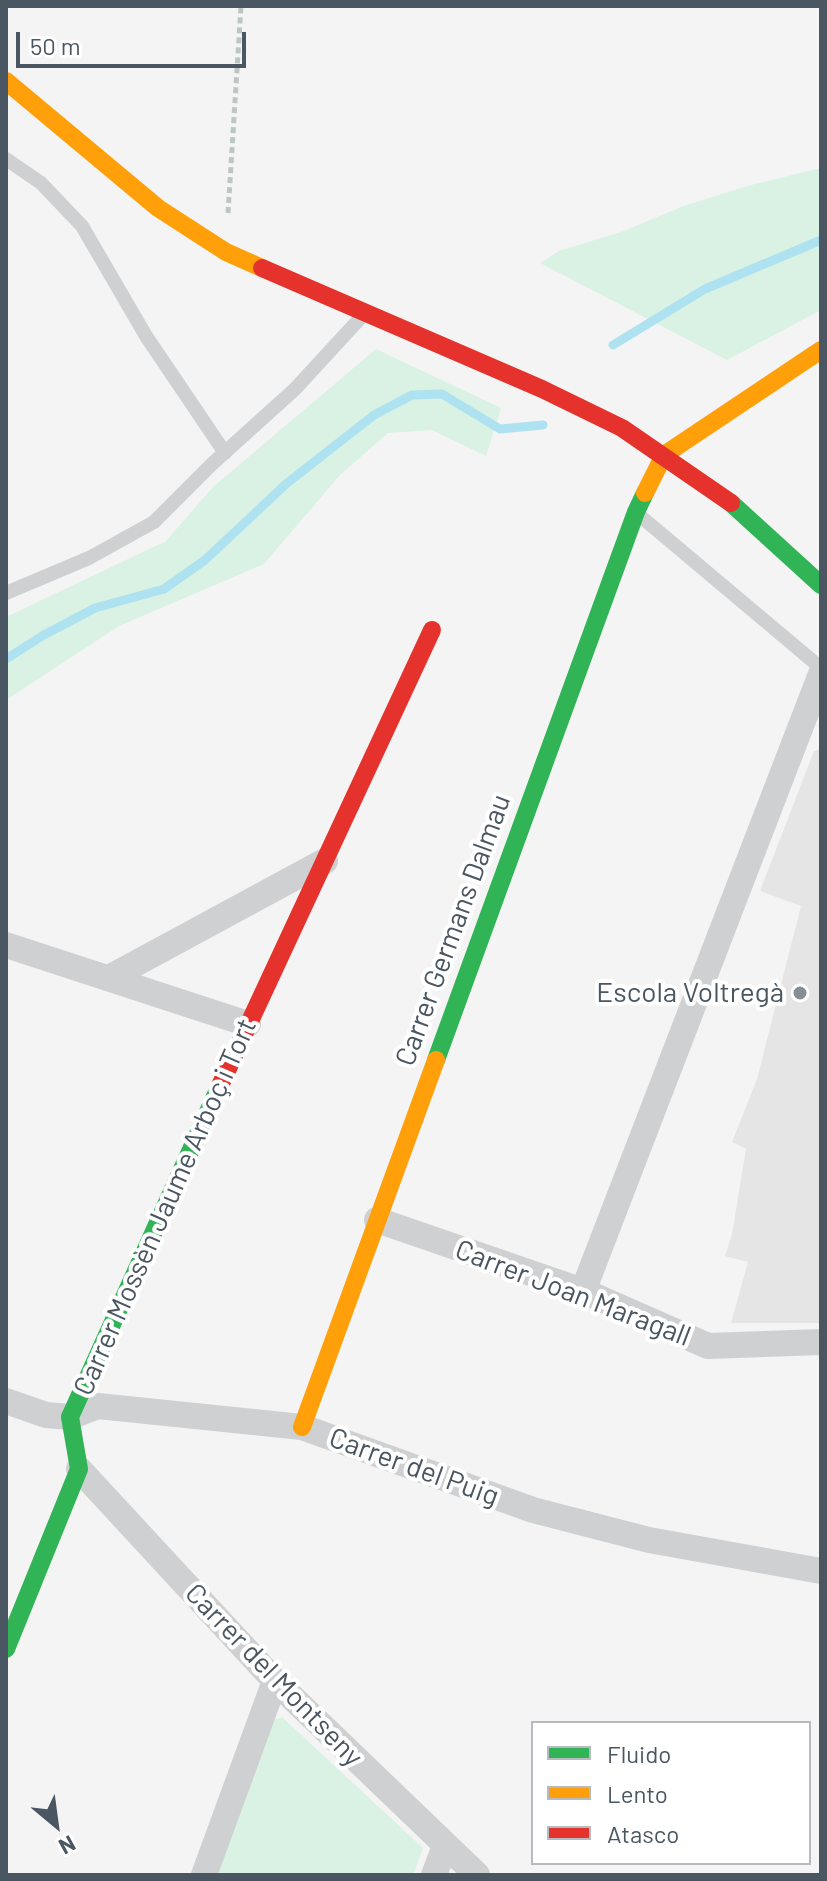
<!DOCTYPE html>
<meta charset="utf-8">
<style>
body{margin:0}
#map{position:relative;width:827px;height:1881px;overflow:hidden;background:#f4f4f4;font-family:Barlow,sans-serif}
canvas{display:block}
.frame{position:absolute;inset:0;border:8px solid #4a5661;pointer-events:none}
.legend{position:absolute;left:531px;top:1721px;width:280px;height:144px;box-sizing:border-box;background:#fff;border:2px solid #b7bbc0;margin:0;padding:10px 14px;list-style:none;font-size:24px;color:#4a5661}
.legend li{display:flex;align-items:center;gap:16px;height:40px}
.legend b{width:40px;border:2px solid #b7bbc0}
.north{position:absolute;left:16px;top:1785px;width:80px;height:80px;-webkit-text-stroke:6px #fff;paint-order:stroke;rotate:151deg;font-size:22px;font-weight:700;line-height:32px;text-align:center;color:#4a5661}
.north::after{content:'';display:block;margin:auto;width:28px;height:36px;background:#4a5661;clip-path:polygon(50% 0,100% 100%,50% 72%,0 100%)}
.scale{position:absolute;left:16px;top:32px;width:230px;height:36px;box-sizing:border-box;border:4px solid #4a5661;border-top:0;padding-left:10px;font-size:24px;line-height:28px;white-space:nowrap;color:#4a5661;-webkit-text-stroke:6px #fff;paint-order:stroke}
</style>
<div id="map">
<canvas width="827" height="1881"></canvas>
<div class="frame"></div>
<ul class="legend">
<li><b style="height:10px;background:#30b455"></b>Fluido</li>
<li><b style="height:10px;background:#ff9f0a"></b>Lento</li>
<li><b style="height:10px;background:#e5322d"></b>Atasco</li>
</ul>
<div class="north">N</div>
<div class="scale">50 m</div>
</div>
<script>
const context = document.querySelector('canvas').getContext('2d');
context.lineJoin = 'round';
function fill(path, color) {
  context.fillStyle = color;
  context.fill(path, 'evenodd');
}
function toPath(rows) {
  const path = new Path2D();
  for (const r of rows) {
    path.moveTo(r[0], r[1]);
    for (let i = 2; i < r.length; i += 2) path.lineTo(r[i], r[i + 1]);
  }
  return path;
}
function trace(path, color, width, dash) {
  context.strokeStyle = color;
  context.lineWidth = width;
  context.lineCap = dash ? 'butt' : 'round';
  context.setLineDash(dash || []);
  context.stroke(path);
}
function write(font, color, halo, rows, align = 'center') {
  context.font = font + ' Barlow,sans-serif';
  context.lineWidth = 8;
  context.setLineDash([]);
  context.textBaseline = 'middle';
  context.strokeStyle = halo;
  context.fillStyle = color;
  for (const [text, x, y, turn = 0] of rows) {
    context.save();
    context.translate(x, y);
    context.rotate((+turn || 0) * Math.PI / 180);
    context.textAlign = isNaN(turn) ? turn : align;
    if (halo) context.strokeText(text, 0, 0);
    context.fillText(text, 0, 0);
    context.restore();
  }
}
fill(toPath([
 [821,749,821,1323,731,1323,748,1262,725,1256,732,1234,746,1149,732,1142,757,1079,801,906,760,891,814,751]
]), '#e6e5e6');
fill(toPath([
 [821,168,821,310,727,360,540,263,559,251,624,231,681,207,747,186],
 [376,349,501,408,486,456,432,430,388,433,340,475,264,564,119,626,6,700,6,617,166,541,213,487],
 [282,1717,423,1848,413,1875,215,1875,270,1721]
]), '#d9f2e3');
trace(toPath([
 [613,345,705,289,821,240],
 [6,659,42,636,95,608,164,589,205,560,286,484,374,415,412,395,442,394,500,429,543,425]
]), '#aee2f0', 9);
trace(toPath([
 [228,213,241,6]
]), '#bcc7c4', 5, [6, 4]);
trace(toPath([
 [6,159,41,183,82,226,146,336,225,453],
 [639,515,821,668],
 [6,593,89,558,154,522,212,464,295,389,365,313]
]), '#ced0d2', 14);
trace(toPath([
 [6,945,248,1024],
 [109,978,325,861],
 [377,1220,583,1291,708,1346,821,1342],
 [583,1291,821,674],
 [6,1401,46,1415,70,1417,98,1406,302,1427,533,1510,649,1540,821,1571],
 [79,1469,275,1681,477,1875],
 [204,1875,275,1681],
 [434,1875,445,1846]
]), '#ced0d2', 26);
trace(toPath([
 [731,503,821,585],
 [436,1060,636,512,645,493],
 [6,1649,79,1469,70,1417,218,1090]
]), '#30b455', 18);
trace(toPath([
 [6,81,158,208,226,252,262,268],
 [645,493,664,455,821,350],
 [302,1427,436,1060]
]), '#ff9f0a', 18);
trace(toPath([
 [262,268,542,389,622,428,731,503],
 [218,1090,432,630]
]), '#e5322d', 18);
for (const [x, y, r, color] of [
 [800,993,8,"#868d94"]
]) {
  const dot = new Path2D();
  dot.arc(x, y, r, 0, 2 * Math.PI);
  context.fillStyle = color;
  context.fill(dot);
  trace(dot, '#fff', 3);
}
write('28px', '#4a5661', '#fff', [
 ["Carrer Germans Dalmau",453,930,-70],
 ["Carrer Mossèn Jaume Arboç i Tort",165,1207,-66],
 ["Carrer Joan Maragall",573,1293,21],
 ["Carrer del Puig",414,1467,20],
 ["Carrer del Montseny",274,1675,46]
]);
write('28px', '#4a5661', '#fff', [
 ["Escola Voltregà",784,993]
], 'right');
</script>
